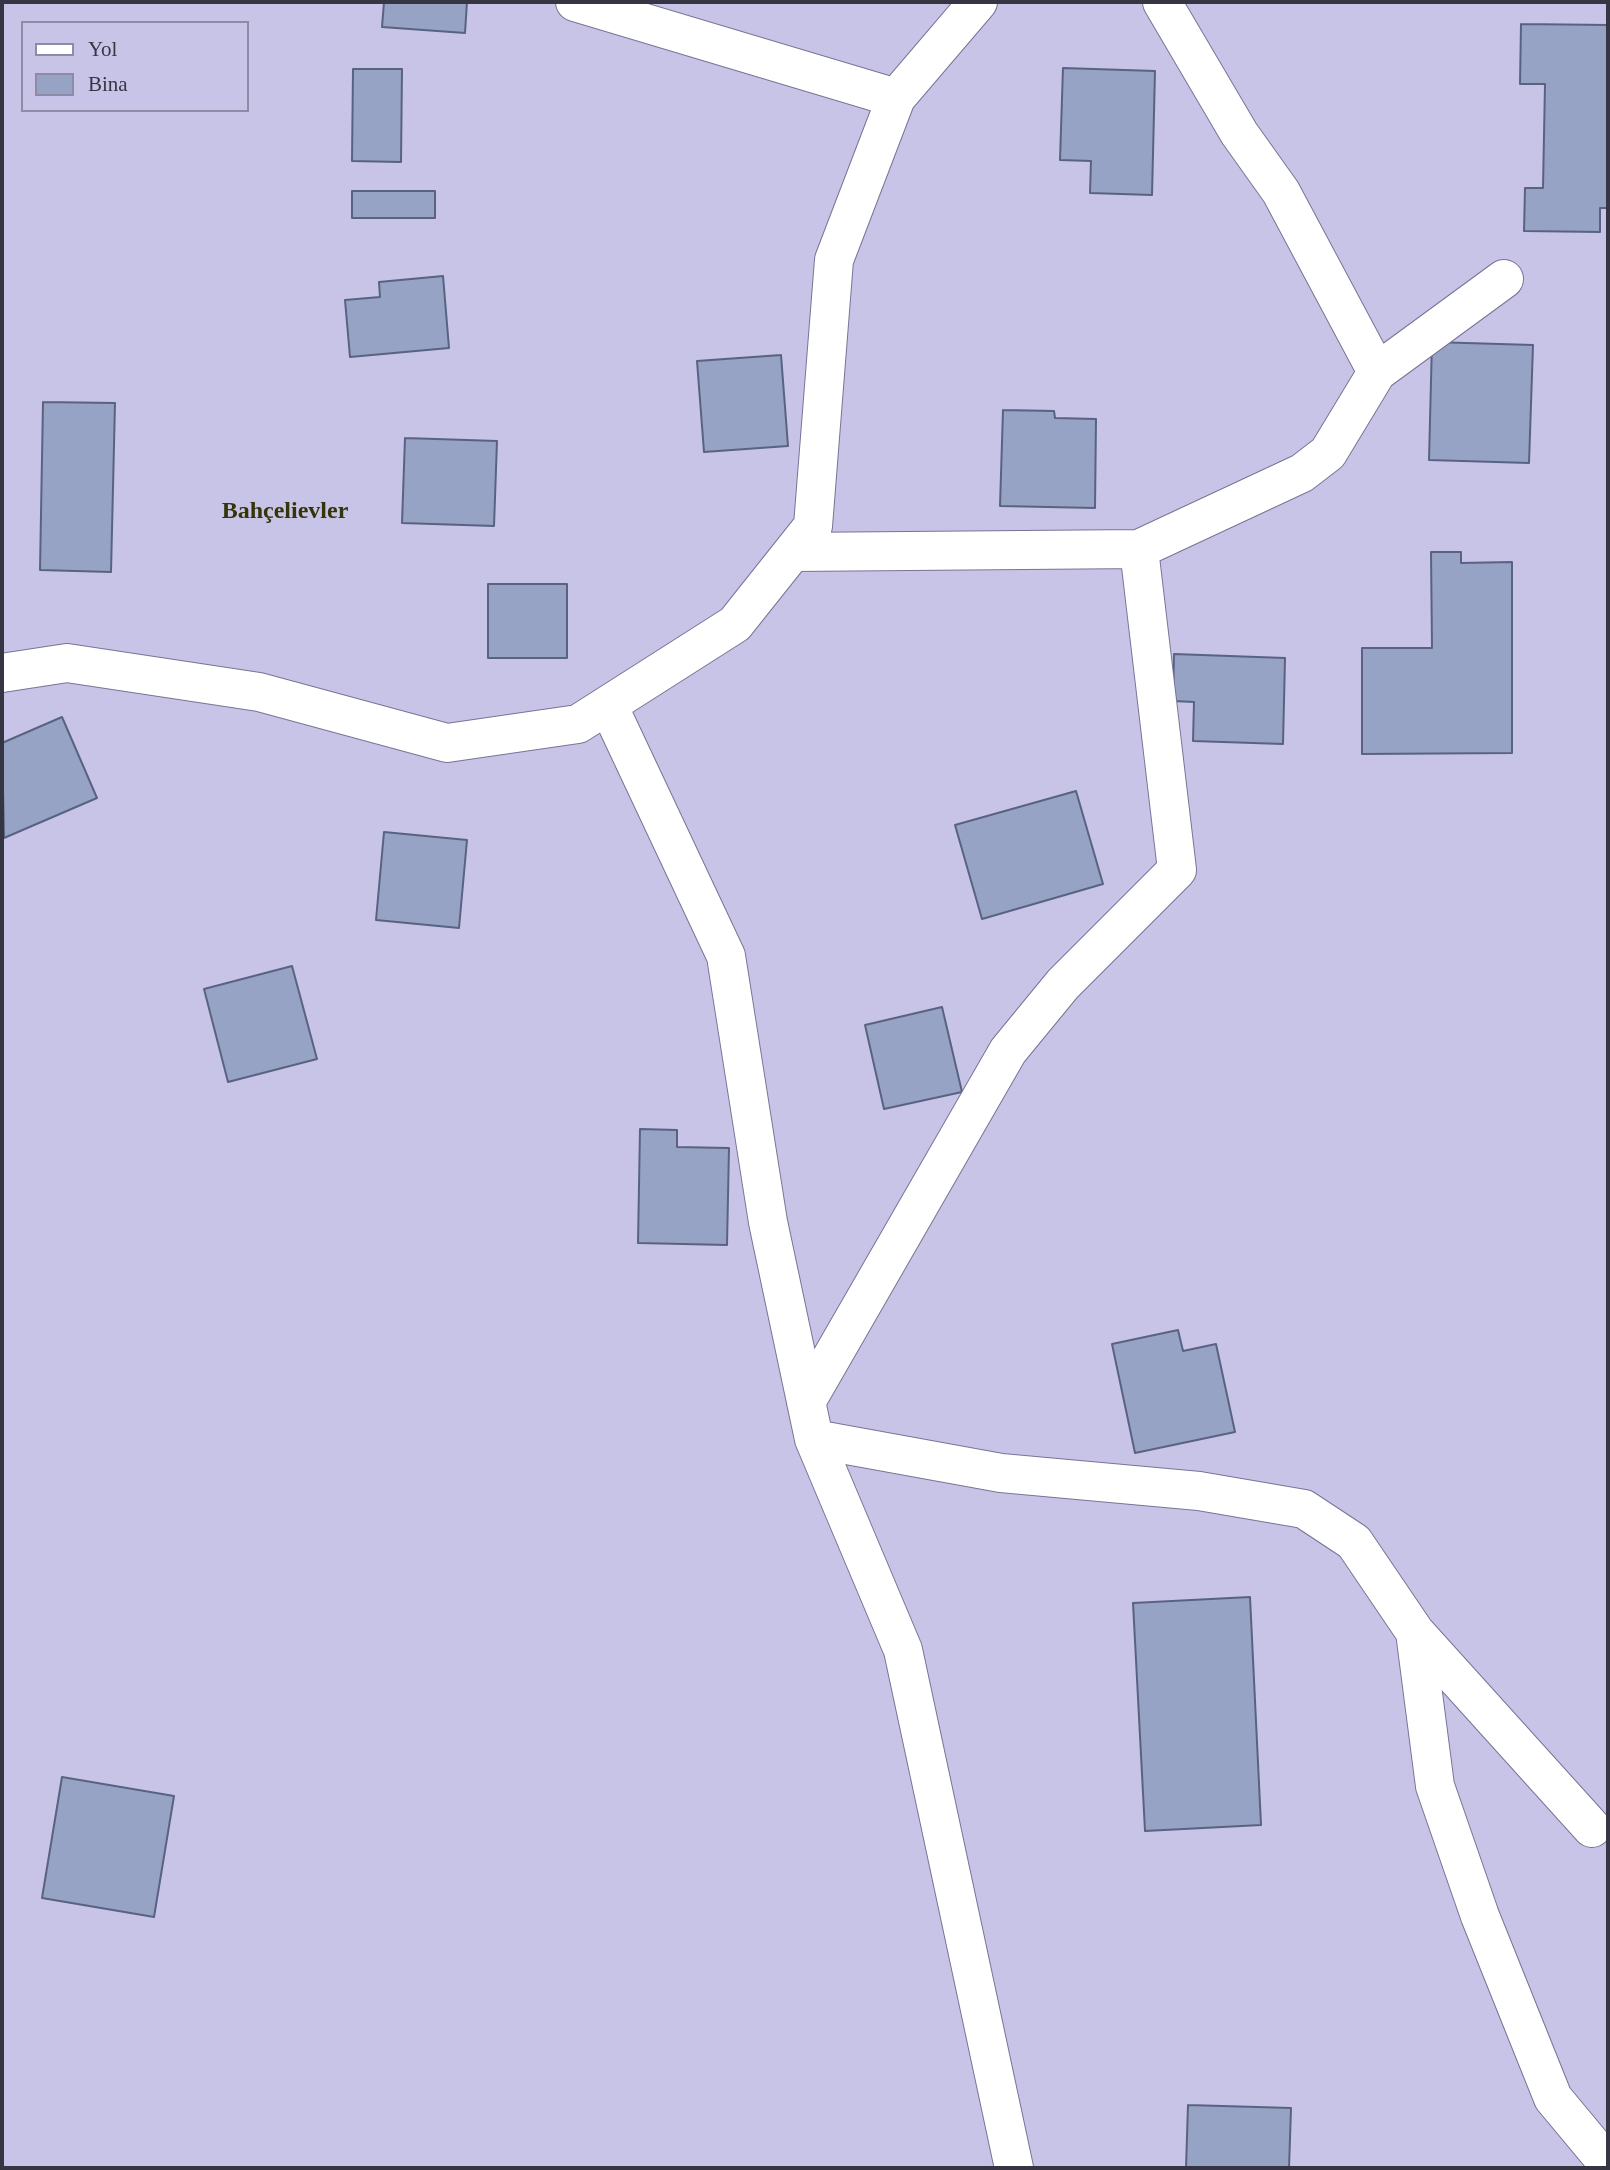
<!DOCTYPE html>
<meta charset="utf-8">
<style>
body{margin:0}
#map{position:relative;width:1610px;height:2170px;overflow:hidden;background:#c7c4e8;font-family:"Times New Roman",serif}
canvas{display:block}
.frame{position:absolute;inset:0;border:4px solid #363543;pointer-events:none}
.legend{position:absolute;left:21px;top:21px;width:228px;height:91px;box-sizing:border-box;background:#c7c4e8;border:2px solid #8d8ba6;margin:0;padding:9px 12px;list-style:none;font-size:21px;color:#363543}
.legend li{display:flex;align-items:center;gap:14px;height:35px}
.legend b{width:35px;border:2px solid #8d8ba6}
</style>
<div id="map">
<canvas width="1610" height="2170"></canvas>
<div class="frame"></div>
<ul class="legend">
<li><b style="height:9px;background:#fff"></b>Yol</li>
<li><b style="height:19px;background:#97a3c4"></b>Bina</li>
</ul>
</div>
<script>
const context = document.querySelector('canvas').getContext('2d');
context.lineJoin = 'round';
function fill(path, color) {
  context.fillStyle = color;
  context.fill(path, 'evenodd');
}
function toPath(rows) {
  const path = new Path2D();
  for (const r of rows) {
    path.moveTo(r[0], r[1]);
    for (let i = 2; i < r.length; i += 2) path.lineTo(r[i], r[i + 1]);
  }
  return path;
}
function trace(path, color, width, dash) {
  context.strokeStyle = color;
  context.lineWidth = width;
  context.lineCap = dash ? 'butt' : 'round';
  context.setLineDash(dash || []);
  context.stroke(path);
}
function write(font, color, halo, rows, align = 'center') {
  context.font = font + ' "Times New Roman",serif';
  context.lineWidth = 6;
  context.setLineDash([]);
  context.textBaseline = 'middle';
  context.strokeStyle = halo;
  context.fillStyle = color;
  for (const [text, x, y, turn = 0] of rows) {
    context.save();
    context.translate(x, y);
    context.rotate((+turn || 0) * Math.PI / 180);
    context.textAlign = isNaN(turn) ? turn : align;
    if (halo) context.strokeText(text, 0, 0);
    context.fillText(text, 0, 0);
    context.restore();
  }
}
const building = toPath([
 [384,2,467,2,465,33,382,27,384,2],
 [1521,24,1608,25,1608,208,1600,208,1600,232,1524,231,1525,188,1543,188,1545,84,1520,84,1521,24],
 [1063,68,1155,71,1152,195,1090,193,1091,161,1060,160,1063,68],
 [353,69,402,69,401,162,352,161,353,69],
 [352,191,435,191,435,218,352,218,352,191],
 [443,276,449,348,350,357,345,300,380,297,379,282,443,276],
 [1432,342,1533,345,1529,463,1429,460,1432,342],
 [781,355,788,446,704,452,697,361,781,355],
 [43,402,115,403,111,572,40,570,43,402],
 [1003,410,1054,411,1055,418,1096,419,1095,508,1000,506,1003,410],
 [405,438,497,441,494,526,402,523,405,438],
 [1431,552,1461,552,1461,563,1512,562,1512,753,1362,754,1362,648,1432,648,1431,552],
 [488,584,567,584,567,658,488,658,488,584],
 [1174,654,1285,658,1283,744,1193,741,1194,702,1173,701,1174,654],
 [62,717,97,798,4,838,2,743,62,717],
 [1076,791,1103,884,982,919,955,825,1076,791],
 [384,832,467,840,459,928,376,920,384,832],
 [292,966,317,1059,228,1082,204,989,292,966],
 [942,1007,962,1092,884,1109,865,1025,942,1007],
 [640,1129,677,1130,677,1147,729,1148,727,1245,638,1243,640,1129],
 [1178,1330,1183,1351,1216,1344,1235,1432,1135,1453,1112,1344,1178,1330],
 [1250,1597,1261,1825,1145,1831,1133,1603,1250,1597],
 [62,1777,174,1796,154,1917,42,1898,62,1777],
 [1188,2105,1291,2108,1289,2168,1186,2168,1188,2105]
]);
fill(building, '#97a3c4');
trace(building, '#596381', 2);
const minor = toPath([
 [575,2,896,98],
 [1162,2,1239,133,1281,192,1377,372],
 [793,552,1139,549,1302,473,1328,453,1377,372,1504,279],
 [2,673,67,663,259,692,447,743,578,724,735,624,813,526,834,260,896,98,978,2],
 [608,705,726,956,768,1222,814,1439,903,1650,1014,2168],
 [806,1402,1008,1051,1063,984,1177,870,1139,549],
 [814,1439,1001,1473,1199,1491,1304,1509,1354,1542,1415,1632,1435,1786,1480,1916,1553,2098,1608,2164],
 [1415,1632,1592,1828]
]);
trace(minor, '#787495', 40);
trace(minor, '#fff', 38);
write('bold 24px', '#34350b', '#c7c4e8', [
 ["Bahçelievler",285,512]
]);
</script>
